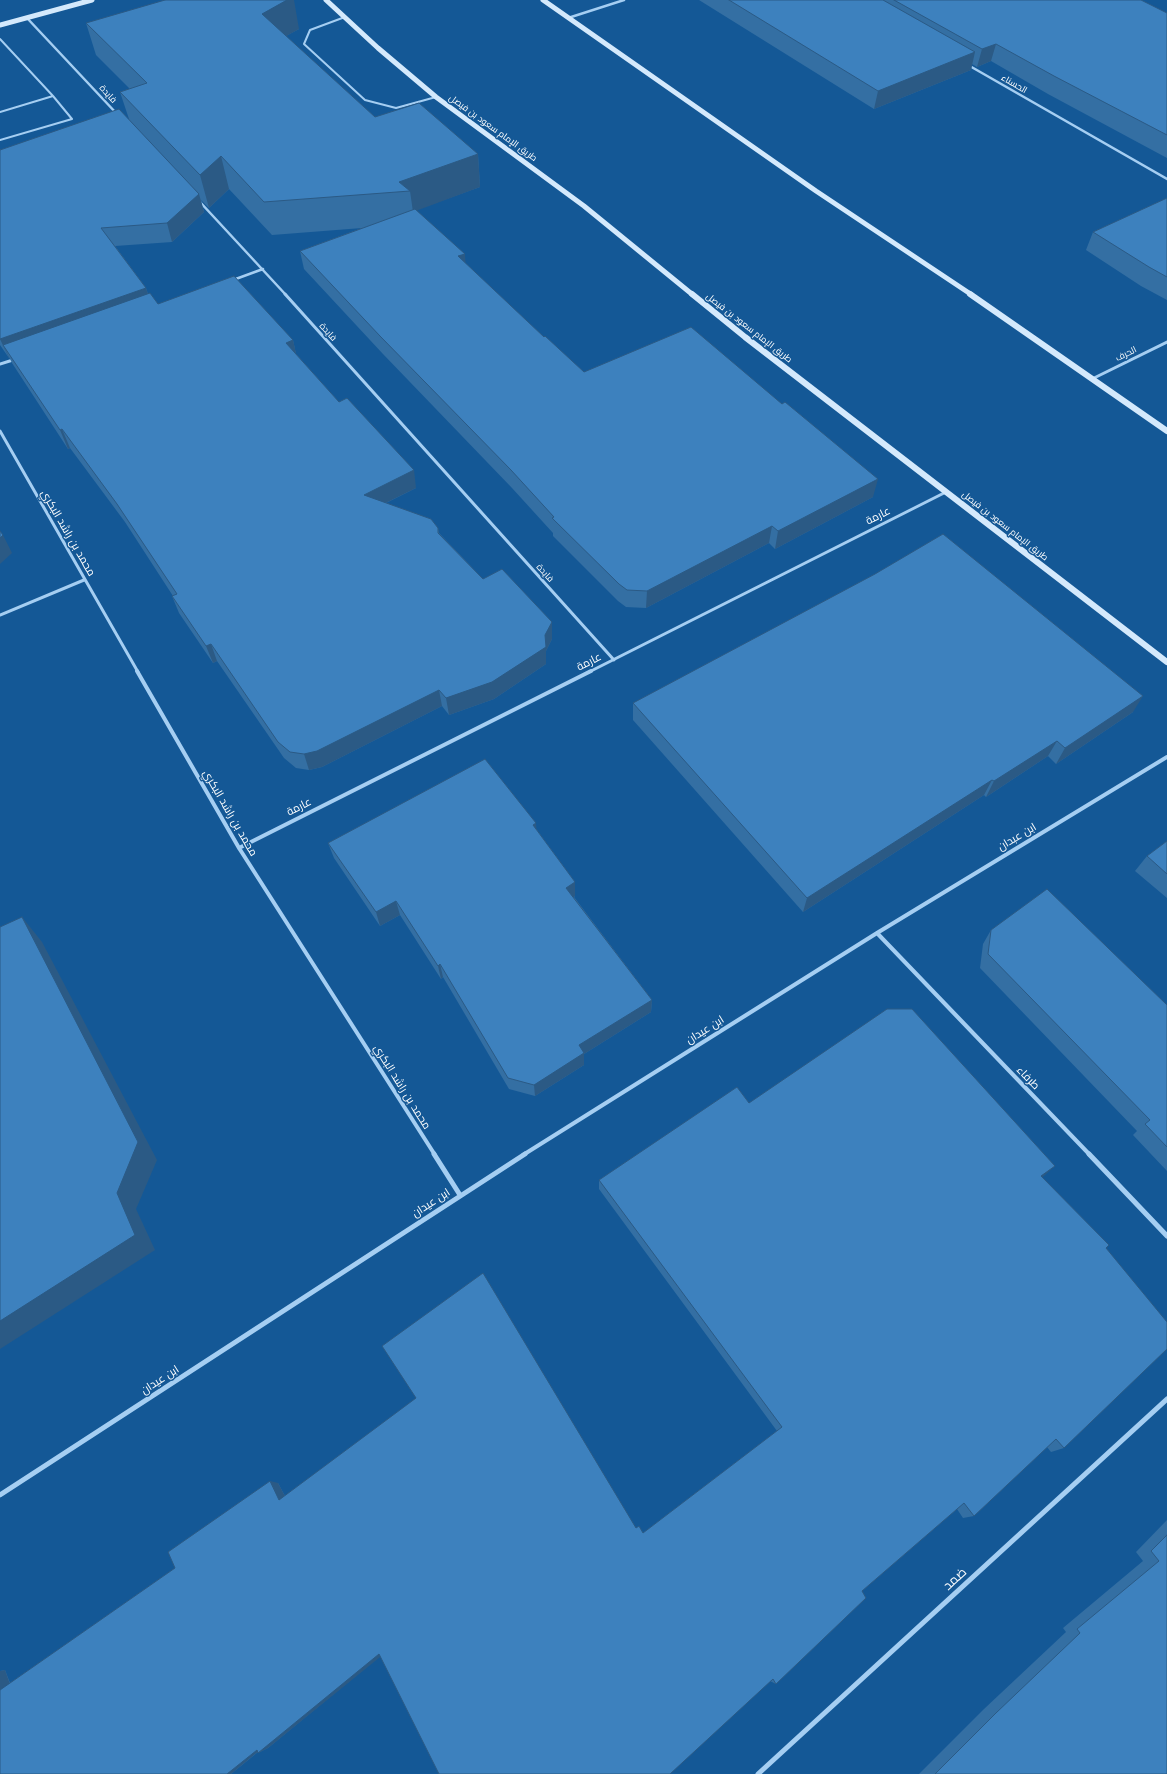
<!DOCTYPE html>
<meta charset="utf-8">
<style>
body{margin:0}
canvas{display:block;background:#145896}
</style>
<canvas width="1167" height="1774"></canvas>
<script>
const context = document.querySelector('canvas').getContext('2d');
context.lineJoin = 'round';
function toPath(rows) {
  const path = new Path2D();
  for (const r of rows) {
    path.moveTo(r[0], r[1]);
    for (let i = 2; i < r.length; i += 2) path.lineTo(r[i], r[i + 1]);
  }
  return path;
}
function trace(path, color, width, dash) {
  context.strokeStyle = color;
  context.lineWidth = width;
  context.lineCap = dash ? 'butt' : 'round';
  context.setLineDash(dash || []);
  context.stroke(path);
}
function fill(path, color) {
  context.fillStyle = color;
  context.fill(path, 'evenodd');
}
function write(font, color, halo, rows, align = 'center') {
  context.font = font + ' Inter,Cairo,sans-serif';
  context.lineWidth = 3;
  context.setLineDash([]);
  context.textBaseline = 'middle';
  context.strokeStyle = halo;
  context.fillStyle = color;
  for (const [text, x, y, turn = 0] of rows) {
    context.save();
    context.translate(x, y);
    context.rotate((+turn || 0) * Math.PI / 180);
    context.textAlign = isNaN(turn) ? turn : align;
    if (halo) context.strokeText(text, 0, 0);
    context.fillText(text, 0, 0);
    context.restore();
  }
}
trace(toPath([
 [345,17,310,30,304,44,365,100,396,108,436,97],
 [0,39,53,96,72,119,0,140],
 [0,112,53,96]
]), '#a5cef2', 2);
trace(toPath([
 [27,18,117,114],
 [568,18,624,0],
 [968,65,1167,179],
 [200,202,286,295],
 [233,280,263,269]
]), '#a5cef2', 2.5);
trace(toPath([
 [285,294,614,660],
 [0,364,16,359],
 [1092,379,1167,342],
 [0,431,138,672],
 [0,615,84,580],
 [589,672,946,492]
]), '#a5cef2', 3);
trace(toPath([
 [137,671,239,848,435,1155],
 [239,848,591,671],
 [877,933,1090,1155],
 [523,1155,877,933,1167,757]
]), '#a5cef2', 4);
trace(toPath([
 [434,1154,460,1195],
 [1089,1154,1167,1236],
 [0,1495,525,1154],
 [758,1774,1167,1399]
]), '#a5cef2', 5);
trace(toPath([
 [326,0,378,48,436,97,584,206,693,295],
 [543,0,816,191,972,295],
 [0,25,92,0]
]), '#d4e9fc', 5);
trace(toPath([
 [692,294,745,337,1167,662],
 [970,294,1167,431]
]), '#d4e9fc', 6);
fill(toPath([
 [699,0,1141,0,1167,13,1167,158,1048,94,991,61,977,67,972,64,971,70,874,109],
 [86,23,299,29,286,36,375,117,478,154,480,187,416,210,466,264,544,337,584,372,873,497,775,549,769,543,646,608,626,607,618,601,553,536,553,533,512,488,383,354,304,269,300,251,362,228,272,235,229,189,209,208,201,200,204,212,172,242,115,246,146,288,148,294,158,304,293,340,296,354,416,488,386,503,438,528,439,533,483,579,552,639,546,651,546,664,494,699,449,715,442,706,322,767,309,770,296,768,284,758,217,661,213,663,179,613,172,596,173,596,125,522,70,448,68,449,12,363,9,357,9,358,0,345,0,150,129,119,120,92,130,89,96,55],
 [1167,198,1167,300,1141,286,1086,250,1093,232],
 [633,703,1133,712,1056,764,1048,756,986,797,984,795,803,912,633,720],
 [536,823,536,829,575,882,575,896,574,897,652,1000,651,1012,584,1054,584,1065,535,1096,509,1089,443,977,441,979,400,915,380,926,334,858,328,843],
 [1167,841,1167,898,1135,871,1147,856],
 [991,930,1167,1005,1167,1171,1133,1135,1137,1131,980,968,983,944],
 [749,1103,1042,1177,1106,1248,1064,1448,1051,1452,1047,1447,974,1516,963,1518,957,1509,862,1591,776,1684,770,1681,380,1656,268,1748,258,1753,258,1752,231,1774,0,1774,0,1671,5,1670,10,1683,175,1568,278,1483,285,1496,636,1528,643,1533,777,1431,599,1189,599,1180],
 [1167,1520,1167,1774,919,1774,984,1709,1066,1632,1063,1628,1143,1561,1136,1552]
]), '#346fa3');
fill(toPath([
 [287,0,294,0,299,29,268,46,262,14],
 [996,44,991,61,977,67,982,49],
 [975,52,971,70,874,109,878,91],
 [478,154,480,187,413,212,410,191,399,182],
 [221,156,229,189,209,208,200,175],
 [199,194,204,212,172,242,167,223],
 [465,254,466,272,458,256],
 [146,288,152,306,3,345,9,357,9,358,0,339],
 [293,340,297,358,286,343],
 [62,429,70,448,68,449,60,430],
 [414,470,416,488,367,512,364,495],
 [878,479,873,497,775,549,778,531],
 [772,526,769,543,646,608,647,591],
 [3,535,12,553,0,564,0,538],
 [552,622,552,639,546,651,546,664,494,699,449,715,446,698,545,635],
 [211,644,217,661,213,663,206,646],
 [439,690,442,706,322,767,309,770,304,754],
 [1143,696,1133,712,1056,764,1065,748],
 [1057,741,1048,756,986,797,994,781],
 [992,780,984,795,803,912,807,898],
 [536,823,537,838,533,825],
 [575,882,575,896,566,902,566,888],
 [396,901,400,915,380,926,376,912],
 [22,917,42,942,157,1160,136,1209,155,1250,0,1349,0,1321,117,1193],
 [440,964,443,977,441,979,438,966],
 [652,1000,651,1012,584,1054,584,1065,535,1096,534,1085,579,1045],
 [1055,1166,1044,1176,1030,1186,1041,1176],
 [270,1481,278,1483,288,1502,279,1500],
 [385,1653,268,1748,258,1753,379,1654],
 [5,1670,12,1690,0,1692,0,1671],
 [266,1745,231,1774,227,1774,257,1750]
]), '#2b5a85');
const building = toPath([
 [165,0,287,0,262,14,375,117,419,103,478,154,399,182,410,191,264,202,221,156,200,175,120,92,147,83,86,23,165,0],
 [729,0,883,0,975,52,878,91,729,0],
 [894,0,1141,0,1167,13,1167,135,1054,76,996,44,982,49,894,0],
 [119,109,199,194,167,223,101,228,146,288,0,339,0,150,119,109],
 [1167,198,1167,277,1149,267,1093,232,1167,198],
 [415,209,465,254,458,256,544,337,545,336,584,372,691,327,782,404,785,402,878,479,778,531,772,526,647,591,627,590,619,584,552,518,554,517,511,470,380,336,300,251,415,209],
 [234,276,293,340,286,343,339,402,347,398,414,470,364,495,431,519,438,528,438,533,483,579,502,569,552,622,545,635,546,647,492,682,446,698,439,690,317,751,304,754,290,752,278,742,211,644,206,646,172,596,177,594,117,504,62,429,60,430,3,345,150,293,158,304,234,276],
 [0,531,3,535,0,538,0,531],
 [943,534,1143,696,1065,748,1057,741,994,781,992,780,807,898,633,703,875,574,943,534],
 [485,759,536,823,533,825,575,882,566,888,652,1000,579,1045,584,1053,534,1085,508,1078,440,964,438,966,396,901,376,912,328,843,485,759],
 [1167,841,1167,874,1147,856,1167,841],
 [1047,889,1167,1005,1167,1147,1145,1124,1150,1120,988,954,991,930,1047,889],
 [22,917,138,1142,117,1193,135,1235,0,1321,0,927,22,917],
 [887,1009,912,1009,1055,1166,1041,1176,1109,1245,1106,1248,1167,1322,1167,1349,1064,1448,1056,1439,974,1516,964,1503,862,1591,866,1598,776,1684,773,1679,670,1774,439,1774,379,1654,258,1753,257,1750,227,1774,0,1774,0,1690,175,1568,168,1552,270,1481,279,1500,416,1398,382,1346,483,1273,636,1528,639,1526,643,1533,782,1427,599,1180,737,1087,749,1103,887,1009],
 [1167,1535,1167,1774,935,1774,996,1713,1080,1633,1077,1629,1159,1561,1151,1551,1167,1535]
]);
fill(building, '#3d81be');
trace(building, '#2b5a85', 1);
write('9px', '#fff', '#145896', [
 ["الحسناء",1014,84,30],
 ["فايدة",108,94,47],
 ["طريق الإمام سعود بن فيصل",493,128,36],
 ["طريق الإمام سعود بن فيصل",749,328,38],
 ["فايدة",328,332,48],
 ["الحرف",1126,354,-26],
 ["طريق الإمام سعود بن فيصل",1005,526,38],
 ["فايدة",545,573,48]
]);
write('11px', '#fff', '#145896', [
 ["عارمة",878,516,-27],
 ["محمد بن راشد البكري",68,533,60],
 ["عارمة",589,662,-27],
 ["عارمة",299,807,-27],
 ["محمد بن راشد البكري",230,813,60],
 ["ابن عبدان",1017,837,-31],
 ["ابن عيدان",705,1030,-32],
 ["طرفاء",1028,1078,46],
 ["محمد بن راشد البكري",402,1087,58],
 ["ابن عيدان",431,1203,-33],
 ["ابن عيدان",160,1380,-33]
]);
write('13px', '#fff', '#145896', [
 ["ضمد",955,1579,-43]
]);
</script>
